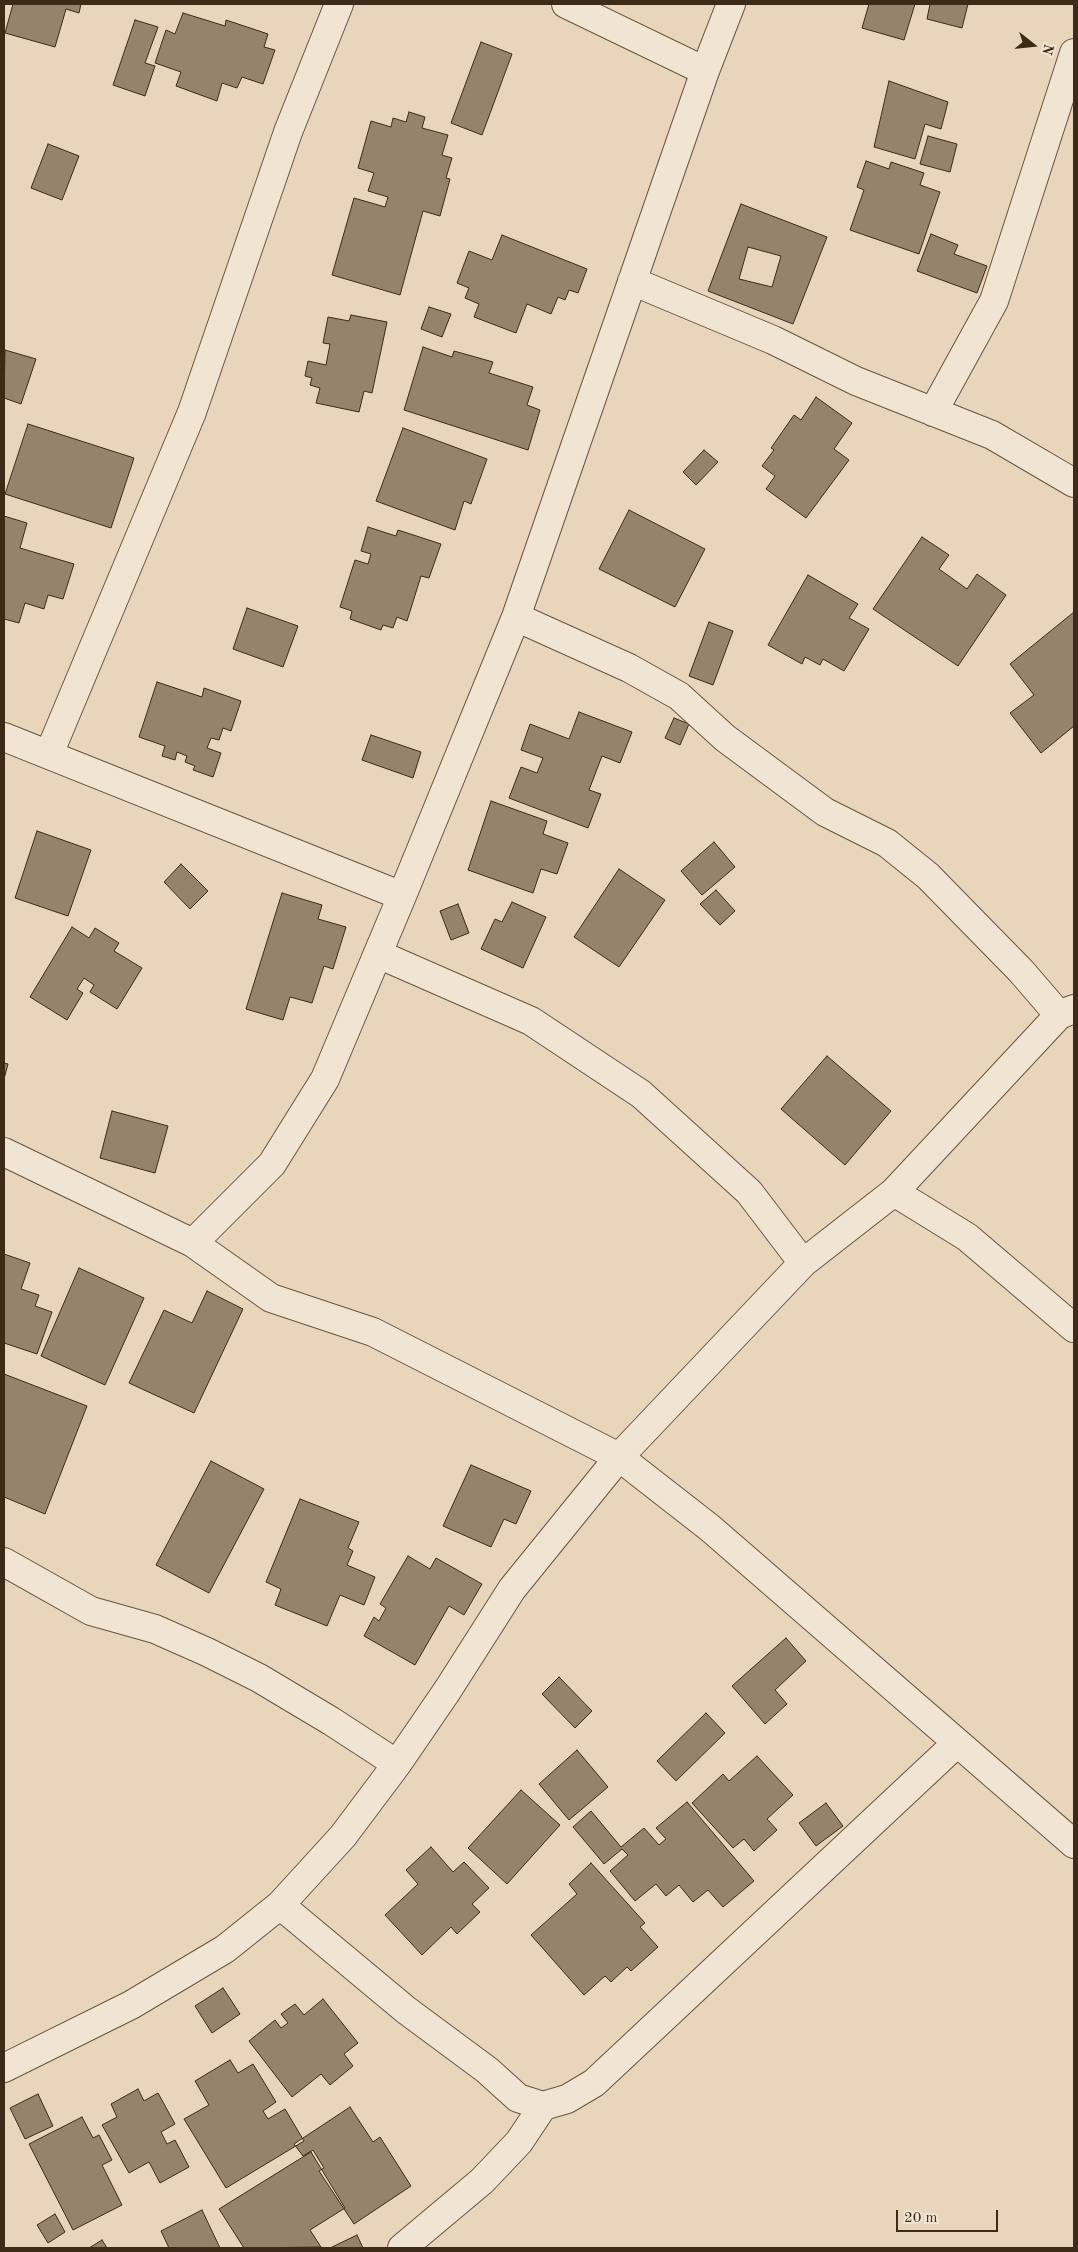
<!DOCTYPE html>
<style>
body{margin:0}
#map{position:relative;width:1078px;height:2252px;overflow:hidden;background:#e8d5bb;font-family:"Old Standard TT",serif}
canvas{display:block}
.frame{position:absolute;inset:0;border:5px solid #3d2a19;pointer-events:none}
.north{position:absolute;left:1008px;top:20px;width:50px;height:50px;-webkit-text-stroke:4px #f0e4d3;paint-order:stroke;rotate:106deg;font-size:14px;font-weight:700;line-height:20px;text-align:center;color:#3d2a19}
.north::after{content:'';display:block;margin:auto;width:18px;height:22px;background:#3d2a19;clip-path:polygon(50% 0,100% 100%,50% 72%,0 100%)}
.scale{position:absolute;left:896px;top:2210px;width:102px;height:22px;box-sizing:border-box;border:2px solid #3d2a19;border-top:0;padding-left:6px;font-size:15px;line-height:18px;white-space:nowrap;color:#3d2a19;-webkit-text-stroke:4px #f0e4d3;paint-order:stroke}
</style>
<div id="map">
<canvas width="1078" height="2252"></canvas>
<div class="frame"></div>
<div class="north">N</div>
<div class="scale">20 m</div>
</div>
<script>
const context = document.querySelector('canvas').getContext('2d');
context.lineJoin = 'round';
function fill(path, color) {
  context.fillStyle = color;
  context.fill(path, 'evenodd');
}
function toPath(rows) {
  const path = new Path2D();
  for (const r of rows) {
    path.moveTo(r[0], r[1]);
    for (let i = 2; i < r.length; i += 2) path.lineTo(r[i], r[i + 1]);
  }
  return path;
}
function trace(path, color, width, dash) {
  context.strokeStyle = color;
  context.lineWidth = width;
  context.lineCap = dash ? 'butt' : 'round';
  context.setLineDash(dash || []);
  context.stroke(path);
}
const building = toPath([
 [13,4,81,4,79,13,66,9,55,47,5,33,13,4],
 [869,4,915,4,904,40,862,28,869,4],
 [930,4,968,4,962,28,927,19,930,4],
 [183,13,225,26,226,20,268,34,264,47,275,50,263,84,242,77,237,88,222,83,217,101,176,86,181,72,155,63,166,30,175,34,183,13],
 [135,20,158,27,145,63,155,66,145,96,113,85,135,20],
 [481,42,512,54,482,135,451,123,481,42],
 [889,81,948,102,941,129,925,124,915,159,874,147,889,81],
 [409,112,425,117,422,128,448,135,442,155,452,158,446,178,450,179,440,216,423,211,400,295,332,275,354,198,385,207,388,197,368,191,374,173,358,168,371,121,391,127,393,118,406,122,409,112],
 [928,136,957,144,950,172,920,164,928,136],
 [48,144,79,156,62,200,31,188,48,144],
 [866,161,889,169,891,162,924,173,920,185,940,192,919,254,850,230,864,190,857,187,866,161],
 [741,204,827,237,793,324,708,291,741,204],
 [748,247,781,256,772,287,739,279,748,247],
 [931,234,958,245,954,254,987,266,977,293,917,271,931,234],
 [502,235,587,269,578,293,569,290,565,300,558,297,551,314,527,304,516,333,474,317,479,304,465,298,469,288,457,283,469,251,492,260,502,235],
 [429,307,451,314,442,337,421,329,429,307],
 [351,315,387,322,372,393,364,391,359,412,316,403,320,388,310,385,312,378,305,376,308,361,326,365,330,344,323,343,328,317,349,321,351,315],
 [423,347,452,357,454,351,493,362,489,373,533,387,527,405,540,410,528,450,404,410,423,347],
 [5,350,36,359,21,404,4,398,5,350],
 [816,397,852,423,834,449,849,460,806,518,766,489,775,476,762,466,774,450,771,448,794,415,801,420,816,397],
 [28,424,134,458,111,528,5,494,28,424],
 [403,428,487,459,471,504,464,501,455,530,376,501,403,428],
 [704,450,718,462,696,485,683,472,704,450],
 [629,510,705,549,675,607,599,569,629,510],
 [4,516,27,523,20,548,74,564,63,599,48,595,44,609,25,603,19,623,4,619,4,516],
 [368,527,396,536,398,530,441,544,429,578,421,576,407,621,397,617,393,628,383,625,381,630,350,619,352,611,340,607,355,560,368,564,371,554,361,551,368,527],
 [922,537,949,555,939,569,967,589,977,574,1006,595,958,666,873,609,922,537],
 [808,575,858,604,849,618,869,629,844,671,823,659,820,665,805,657,802,664,768,645,808,575],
 [247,608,298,626,283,667,233,649,247,608],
 [1074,612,1074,726,1041,753,1010,713,1034,695,1010,664,1074,612],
 [709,622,733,631,713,685,689,676,709,622],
 [157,682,202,697,204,688,241,701,231,731,223,728,219,740,211,738,207,748,221,753,213,777,193,770,195,766,185,762,187,756,177,752,175,760,162,756,165,746,139,737,157,682],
 [579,712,632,732,620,763,602,756,589,790,601,794,588,828,509,798,521,767,537,773,543,758,521,750,530,724,569,739,579,712],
 [674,718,689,724,680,745,665,738,674,718],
 [371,735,421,752,413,778,362,760,371,735],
 [491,801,547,821,543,834,568,843,557,874,541,869,533,893,468,870,491,801],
 [37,831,91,850,68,916,15,898,37,831],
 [714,842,735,867,702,895,681,871,714,842],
 [181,864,208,891,190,909,164,882,181,864],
 [619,869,665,900,619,967,574,937,619,869],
 [716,890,735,911,720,925,700,904,716,890],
 [282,893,322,905,318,919,346,927,333,969,324,966,312,1003,290,997,283,1020,246,1009,282,893],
 [512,902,546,917,523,968,481,949,495,919,502,922,512,902],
 [458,904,469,933,451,940,440,911,458,904],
 [72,927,89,938,95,928,119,943,114,951,142,968,117,1009,90,992,94,985,84,978,77,989,83,993,67,1020,30,997,72,927],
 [827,1056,891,1111,845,1165,781,1109,827,1056],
 [4,1063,8,1064,4,1079,4,1063],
 [112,1111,168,1126,155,1173,100,1158,112,1111],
 [4,1254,30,1263,21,1289,39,1295,35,1306,52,1312,37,1354,4,1343,4,1254],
 [79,1268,144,1298,105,1385,41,1356,79,1268],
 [207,1291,243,1309,194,1413,129,1383,164,1310,192,1323,207,1291],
 [4,1374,87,1406,45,1514,4,1497,4,1374],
 [211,1461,264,1489,209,1593,156,1565,211,1461],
 [471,1465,531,1491,516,1524,504,1519,491,1547,443,1526,471,1465],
 [300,1499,359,1522,348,1548,353,1551,347,1565,375,1577,364,1605,340,1595,327,1626,275,1605,281,1589,266,1582,300,1499],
 [408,1556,430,1569,436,1558,482,1584,464,1615,449,1606,415,1665,364,1636,374,1617,379,1621,386,1608,380,1604,408,1556],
 [786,1638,806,1661,775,1690,787,1704,765,1724,732,1686,786,1638],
 [559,1677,592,1711,575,1728,542,1694,559,1677],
 [706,1713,725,1733,676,1781,657,1761,706,1713],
 [577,1750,608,1787,569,1820,539,1784,577,1750],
 [757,1756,793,1795,767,1819,777,1830,754,1851,744,1839,733,1848,692,1803,723,1774,729,1781,757,1756],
 [521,1790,560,1825,507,1884,468,1848,521,1790],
 [687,1802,754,1881,723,1907,708,1890,693,1902,679,1885,666,1896,656,1884,635,1901,610,1871,628,1855,622,1849,604,1864,573,1827,591,1811,621,1847,644,1828,659,1845,666,1839,656,1828,687,1802],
 [826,1803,843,1826,816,1846,799,1823,826,1803],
 [431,1847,453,1872,464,1862,489,1888,472,1904,480,1912,457,1934,451,1927,422,1955,385,1915,418,1884,406,1870,431,1847],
 [591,1863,645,1923,640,1927,658,1947,631,1971,627,1967,611,1982,605,1976,584,1995,531,1935,577,1894,569,1884,591,1863],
 [223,1988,240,2014,212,2033,195,2006,223,1988],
 [323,1999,358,2043,344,2054,353,2066,330,2085,321,2074,292,2097,249,2041,275,2020,281,2028,288,2023,281,2014,295,2004,304,2015,323,1999],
 [230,2060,238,2073,253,2064,276,2102,263,2111,268,2119,285,2109,304,2141,226,2188,184,2119,209,2105,195,2081,230,2060],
 [138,2089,144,2101,158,2093,175,2124,161,2132,167,2144,175,2140,189,2167,160,2183,149,2162,129,2173,102,2125,117,2117,111,2104,138,2089],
 [38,2094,53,2126,25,2139,10,2108,38,2094],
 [350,2107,373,2142,380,2137,411,2186,354,2224,319,2171,324,2168,313,2150,303,2156,294,2144,350,2107],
 [82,2117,93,2138,99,2135,112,2160,102,2165,122,2205,73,2230,29,2144,82,2117],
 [311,2152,345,2208,310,2230,321,2247,244,2248,219,2209,311,2152],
 [202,2210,220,2248,169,2248,161,2231,202,2210],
 [55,2214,65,2232,48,2243,37,2225,55,2214],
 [357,2235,363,2248,330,2248,357,2235],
 [102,2240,107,2248,89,2248,102,2240]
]);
fill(building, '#96836d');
trace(building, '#3d2a19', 1);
const minor = toPath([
 [566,4,705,71],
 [632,281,773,340,856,381,992,435,1074,483],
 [933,412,994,301,1074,53],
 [516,617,629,668,679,696,725,738,825,812,887,843,928,876,1021,971,1059,1015],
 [4,737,402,896],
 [49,754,192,412,288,132,339,4],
 [378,954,531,1021,641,1094,749,1192,803,1263],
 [4,1152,193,1243,271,1298,373,1332,619,1457,710,1528,1074,1844],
 [894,1192,967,1237,1074,1328],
 [193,1243,272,1164,325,1079,402,896,516,617,705,71,731,4],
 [4,1562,91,1611,155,1629,207,1652,259,1678,331,1721,397,1764],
 [280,1905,406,2010,487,2070,518,2098,543,2106,567,2099,594,2083,957,1743],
 [4,2068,131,2005,225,1949,280,1905,343,1836,397,1764,447,1691,512,1589,619,1457,803,1263,894,1192,1059,1015,1074,1009],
 [402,2248,482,2181,519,2142,543,2106]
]);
trace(minor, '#685542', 30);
trace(minor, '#f0e4d3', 28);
</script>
